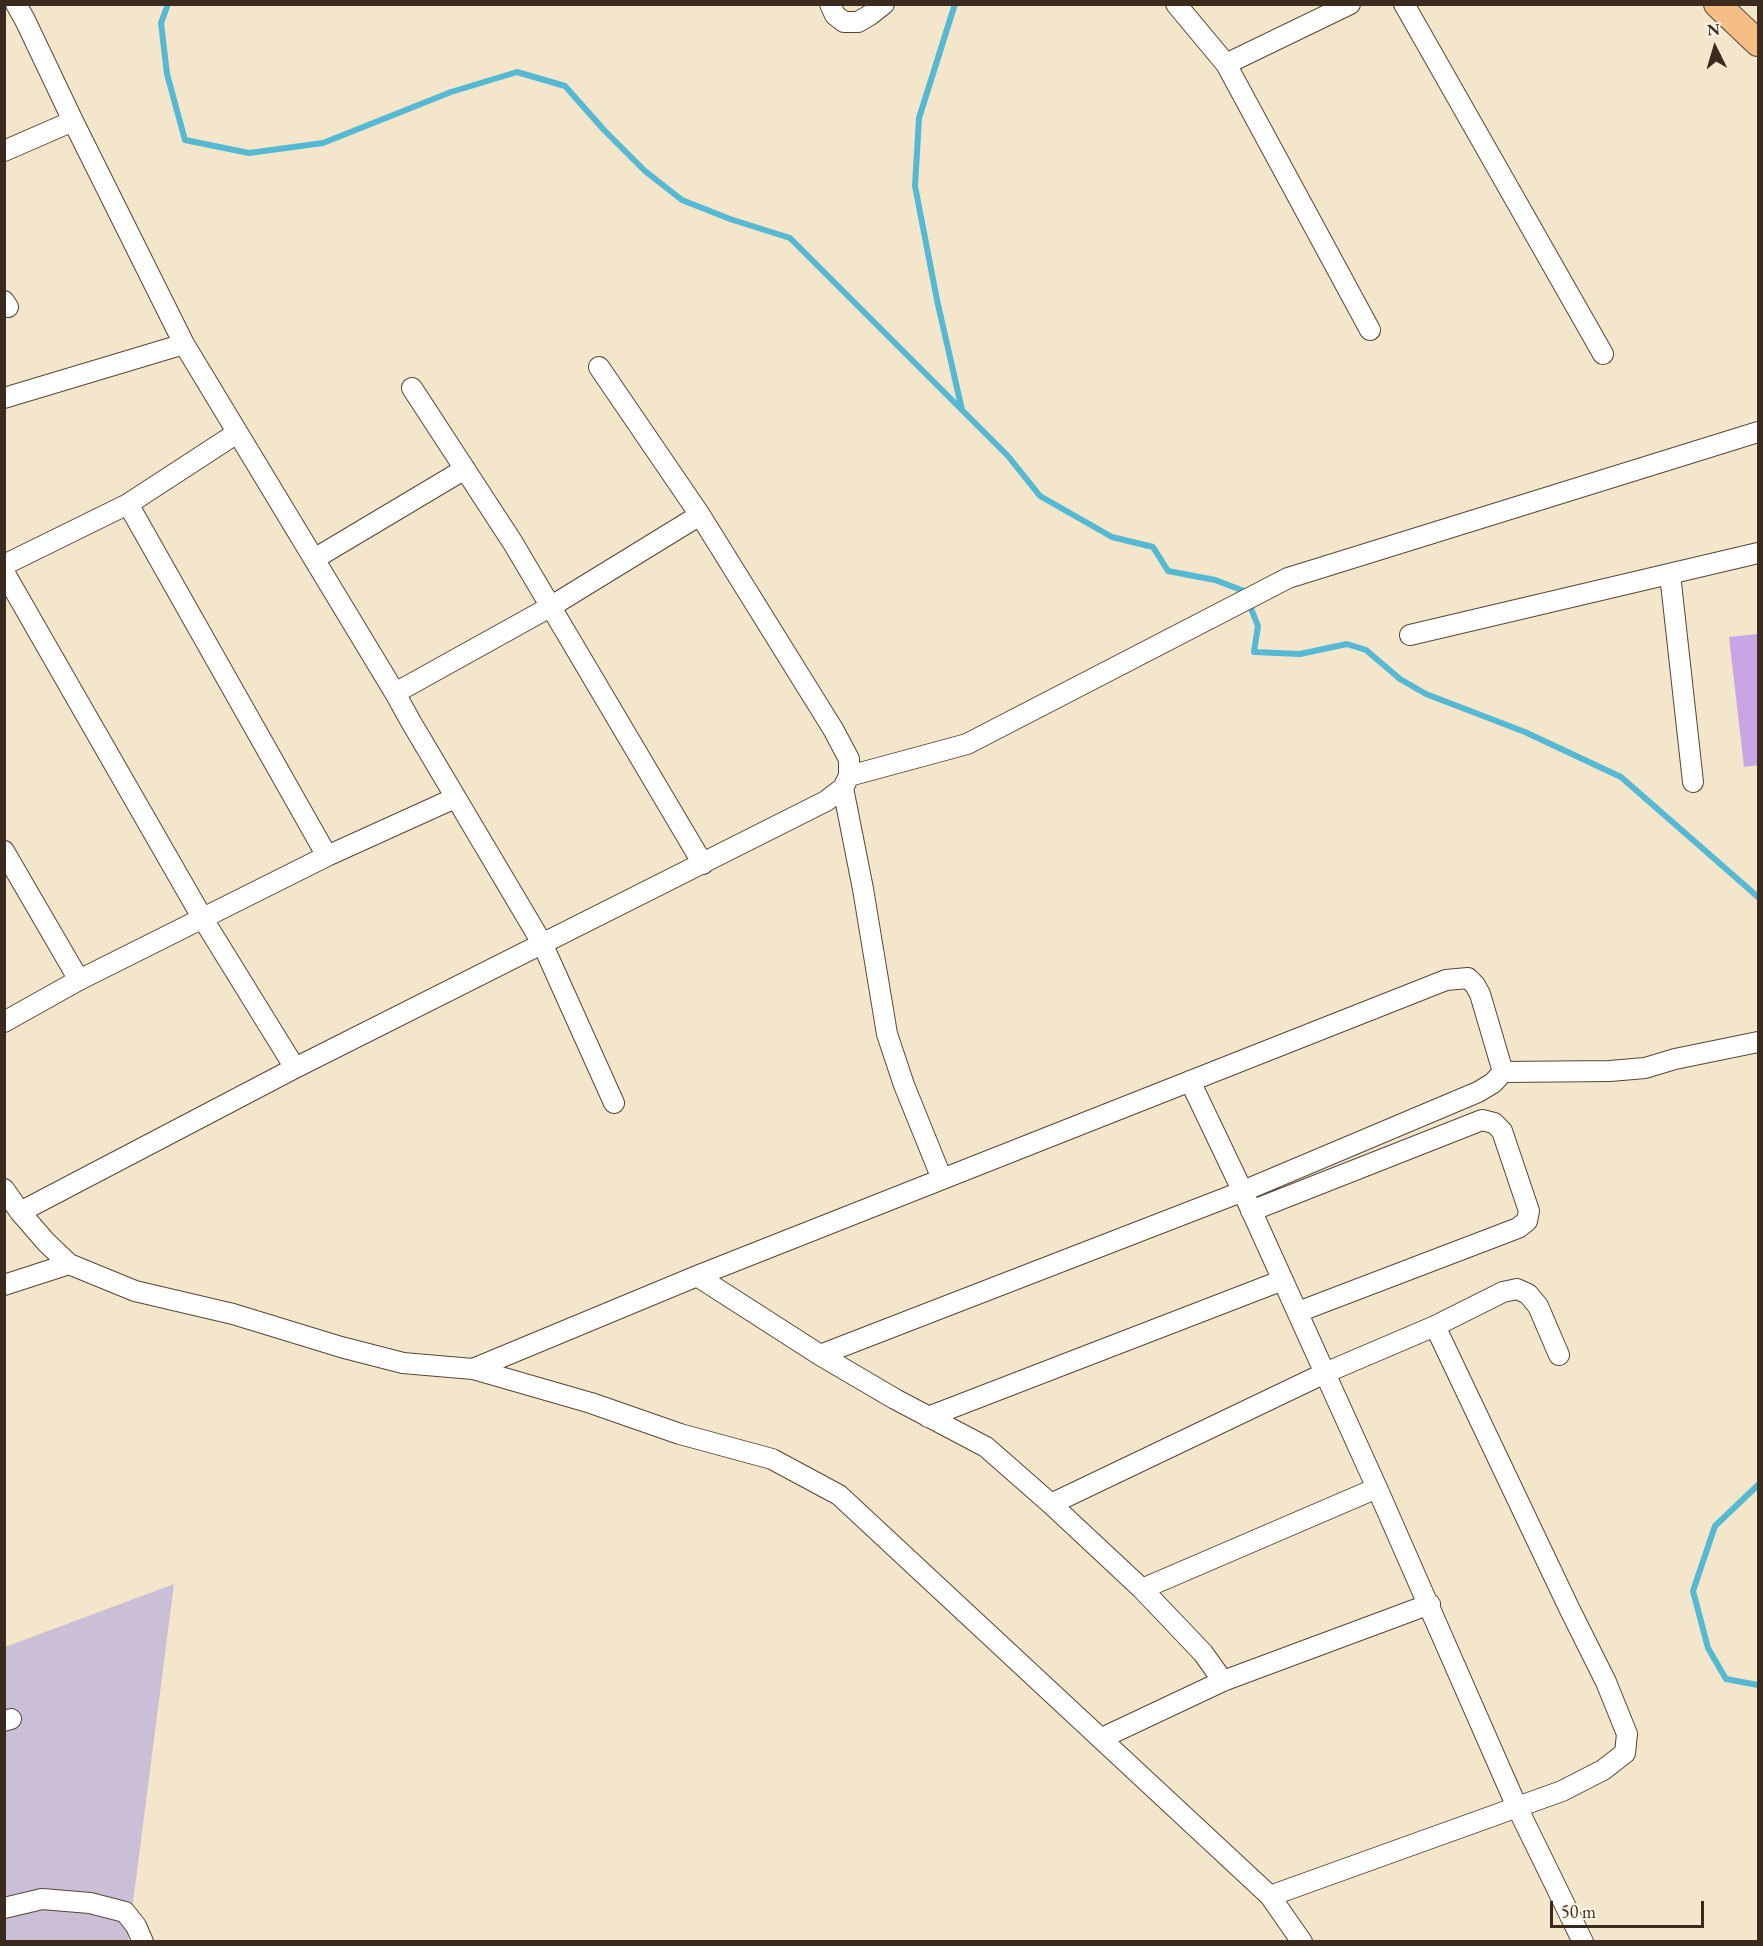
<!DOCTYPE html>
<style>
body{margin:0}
#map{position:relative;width:1763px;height:1946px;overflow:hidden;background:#f3e6cb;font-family:"EB Garamond",serif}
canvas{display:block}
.frame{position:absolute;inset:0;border:6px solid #3b2a1e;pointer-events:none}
.north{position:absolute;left:1685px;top:18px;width:60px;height:60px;-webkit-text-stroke:4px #fcf5e5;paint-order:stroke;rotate:355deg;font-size:16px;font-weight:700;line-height:24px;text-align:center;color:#3b2a1e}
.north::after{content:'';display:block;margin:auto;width:21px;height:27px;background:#3b2a1e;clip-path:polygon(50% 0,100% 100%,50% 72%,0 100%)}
.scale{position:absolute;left:1550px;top:1901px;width:154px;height:27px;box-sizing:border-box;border:3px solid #3b2a1e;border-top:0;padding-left:8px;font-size:18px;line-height:21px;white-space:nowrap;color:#3b2a1e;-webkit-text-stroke:4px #fcf5e5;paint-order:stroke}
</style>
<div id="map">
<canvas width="1763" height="1946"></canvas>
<div class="frame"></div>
<div class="north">N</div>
<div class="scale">50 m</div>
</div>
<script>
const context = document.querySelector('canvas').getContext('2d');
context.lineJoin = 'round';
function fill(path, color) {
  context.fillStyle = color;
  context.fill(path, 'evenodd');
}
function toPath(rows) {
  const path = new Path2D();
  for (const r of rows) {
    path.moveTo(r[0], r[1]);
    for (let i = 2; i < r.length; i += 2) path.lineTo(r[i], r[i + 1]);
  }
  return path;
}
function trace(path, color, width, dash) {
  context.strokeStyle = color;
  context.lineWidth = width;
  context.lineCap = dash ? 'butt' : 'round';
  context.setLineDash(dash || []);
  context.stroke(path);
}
fill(toPath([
 [174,1584,128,1941,5,1942,5,1647]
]), '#cabfd6');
trace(toPath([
 [168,4,161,23,167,74,185,140,249,153,323,143,451,92,517,72,565,86,604,130,645,171,682,200,730,219,790,238,1008,456,1040,496,1112,537,1153,547,1168,571,1215,580,1244,591,1258,626,1254,652,1300,654,1347,644,1366,650,1400,679,1426,694,1525,732,1621,777,1758,897],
 [955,4,919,118,915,186,937,300,962,410],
 [1758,1485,1715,1526,1693,1591,1708,1648,1726,1679,1758,1685]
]), '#55b9d3', 6);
fill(toPath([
 [1758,634,1758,765,1744,767,1729,637]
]), '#c8a5e4');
const minor = toPath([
 [16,4,25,20,73,121,184,344,395,693,411,722,542,943,614,1103],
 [830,4,835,15,844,22,858,22,870,15,884,4],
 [1176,4,1226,64,1370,330],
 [1404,4,1603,354],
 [1226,64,1350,4],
 [4,151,73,121],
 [4,301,8,307],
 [412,388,513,543,703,864],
 [4,398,184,344],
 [128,504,327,856],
 [314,559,465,469],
 [4,565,128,504,237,433],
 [4,572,203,919,295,1068],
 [1670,574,1693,782],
 [1410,635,1758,553],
 [395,693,550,607,700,515],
 [849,776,967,744,1288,578,1758,432],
 [843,788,863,889,887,1034,904,1085,942,1179],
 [4,851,79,980],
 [4,1022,79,980,327,856,455,798],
 [1503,1072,1610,1071,1645,1068,1675,1059,1758,1042],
 [1190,1081,1242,1190,1377,1488,1517,1807,1583,1942],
 [4,1189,20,1212,46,1242,69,1264,135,1291,233,1314,341,1347,403,1363,473,1369,591,1403,680,1434,772,1459,839,1495,1270,1896,1302,1942],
 [1251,1211,1482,1120,1494,1123,1502,1131,1529,1211,1527,1221,1518,1228,1298,1312],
 [20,1212,295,1068,826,801,843,788,849,776,849,759,833,729,700,515,599,367],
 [697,1276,820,1355,895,1399,986,1447,1051,1504,1142,1589,1203,1653,1223,1681],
 [4,1285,69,1264],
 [473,1369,697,1276,1446,980,1468,978,1475,985,1480,994,1503,1072,1493,1083,1478,1092,1241,1192,820,1355],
 [928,1417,1283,1280],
 [1051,1504,1325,1373,1435,1326,1503,1292,1517,1289,1528,1294,1538,1306,1559,1355],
 [1142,1589,1377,1488],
 [4,1721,11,1719],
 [1102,1738,1223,1681,1430,1604],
 [1270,1896,1562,1791,1603,1770,1625,1753,1627,1734,1606,1682,1570,1610,1435,1326],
 [4,1908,42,1899,90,1903,125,1912,136,1926,143,1942]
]);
const major = toPath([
 [1717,4,1758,43]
]);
trace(minor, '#574638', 22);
trace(major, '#574638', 28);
trace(minor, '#fff', 20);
trace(major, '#f6be87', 26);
</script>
